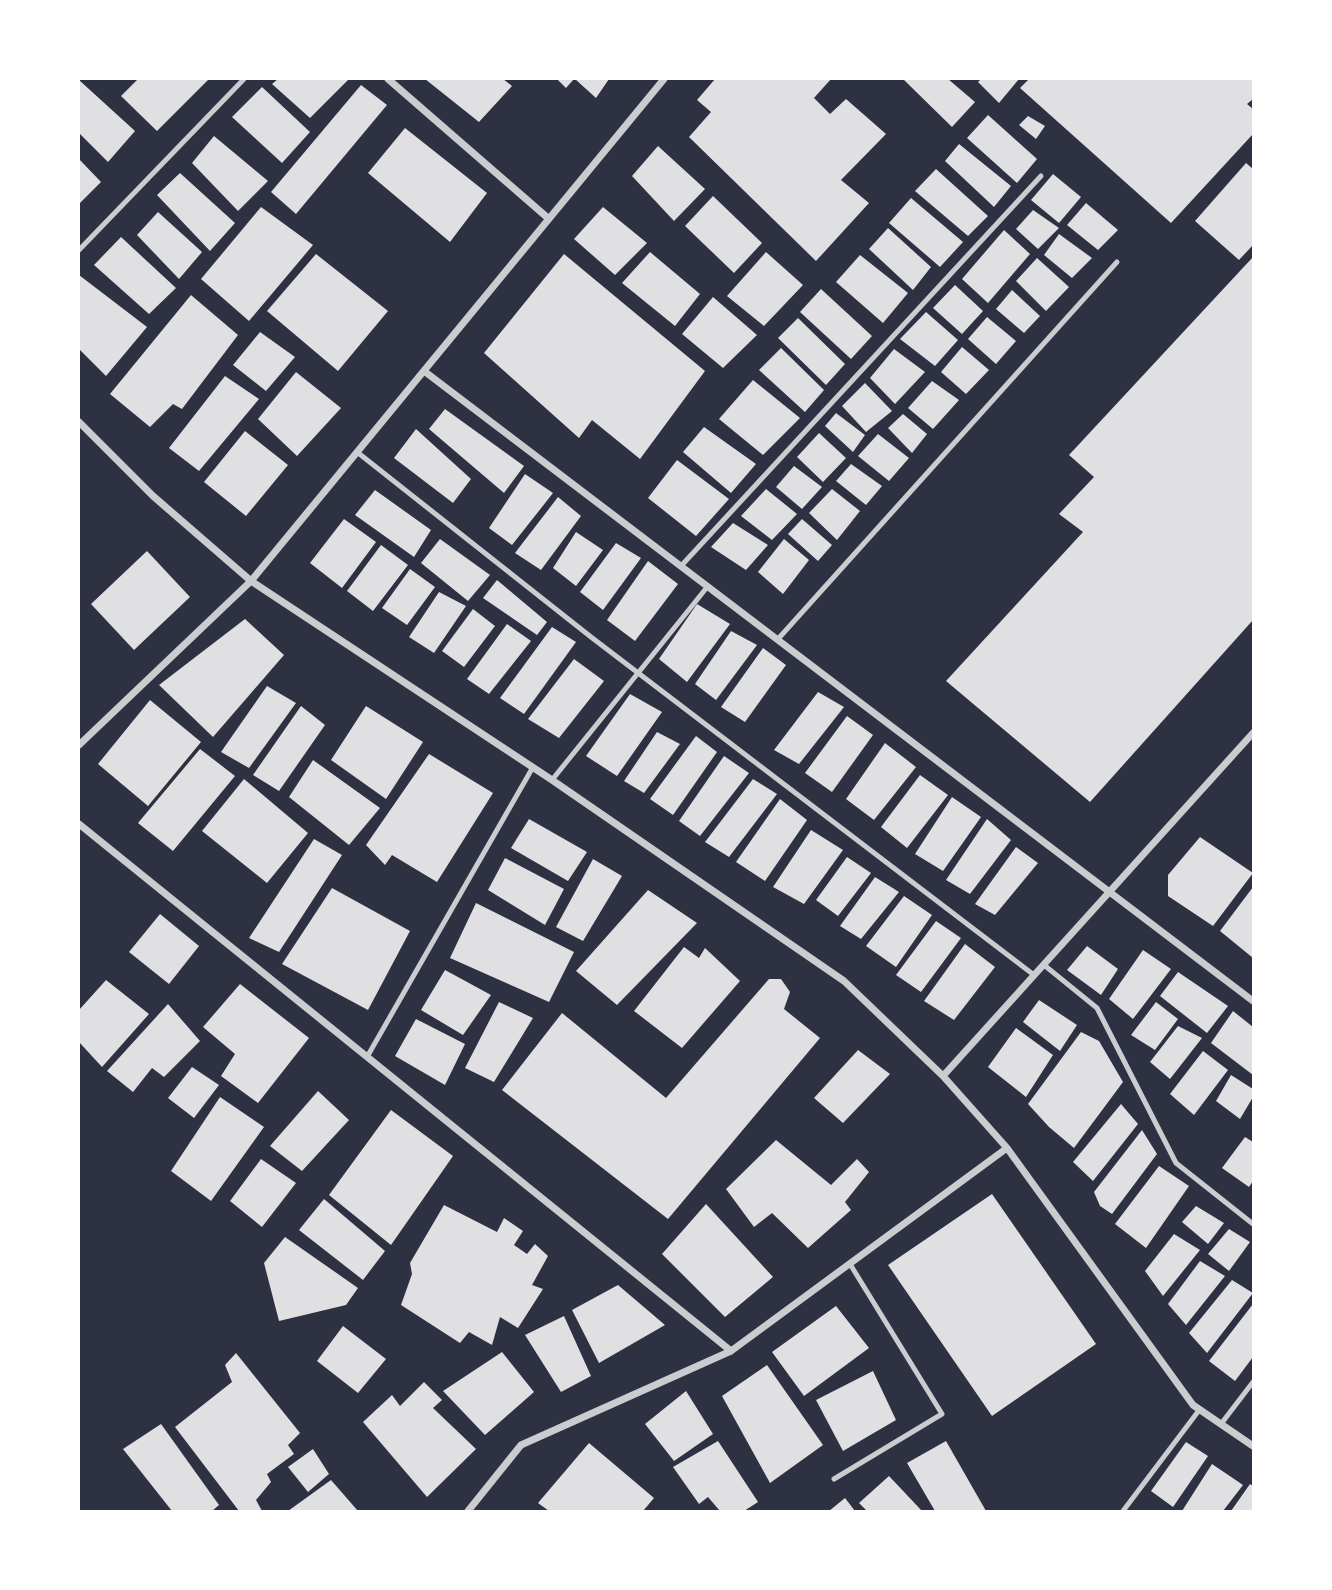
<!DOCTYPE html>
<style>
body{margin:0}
#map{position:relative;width:1332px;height:1590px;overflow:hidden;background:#2d3142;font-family:"Roboto Condensed",sans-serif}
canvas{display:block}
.frame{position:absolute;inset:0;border:80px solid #fff;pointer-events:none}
</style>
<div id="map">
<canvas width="1332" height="1590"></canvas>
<div class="frame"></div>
</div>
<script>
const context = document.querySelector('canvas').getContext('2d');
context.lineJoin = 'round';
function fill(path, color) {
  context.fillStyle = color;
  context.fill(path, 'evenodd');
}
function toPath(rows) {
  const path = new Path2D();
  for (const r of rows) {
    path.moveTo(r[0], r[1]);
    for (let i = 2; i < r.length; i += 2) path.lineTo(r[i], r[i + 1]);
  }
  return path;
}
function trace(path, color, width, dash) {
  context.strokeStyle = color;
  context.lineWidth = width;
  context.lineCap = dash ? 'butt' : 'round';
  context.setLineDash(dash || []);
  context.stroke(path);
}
fill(toPath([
 [138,79,209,79,157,131,121,96],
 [278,79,349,79,310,118,272,84],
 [425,79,503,79,512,86,479,122],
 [557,79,574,79,566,88],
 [575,79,609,79,596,98],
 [715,79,831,79,814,98,830,114,846,99,886,134,841,180,869,203,816,261,689,137,711,112,697,100],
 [903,79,948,79,975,102,952,127],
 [981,79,1019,79,999,103,978,82],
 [1029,79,1253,79,1253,99,1247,104,1253,109,1253,134,1171,223,1020,88],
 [79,80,135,131,108,162,79,133],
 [361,85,387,105,296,214,271,192],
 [262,87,310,132,282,163,232,117],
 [988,115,1037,159,1017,183,967,138],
 [1028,116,1045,126,1036,139,1019,125],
 [405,128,487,193,450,242,368,173],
 [214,136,268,181,238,211,192,163],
 [959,144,1011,186,994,207,945,161],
 [658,146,705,189,674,221,632,176],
 [79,159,101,182,79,204],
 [1246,163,1253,169,1253,245,1239,260,1195,221],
 [936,169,988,216,968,236,915,191],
 [180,173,235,223,210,251,157,195],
 [1053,174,1081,197,1059,223,1031,200],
 [713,196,762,243,734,273,685,226],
 [911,198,963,242,940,267,889,223],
 [1086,203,1118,230,1098,250,1067,225],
 [261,207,313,245,249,321,201,279],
 [603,207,647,243,615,275,574,239],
 [1033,210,1059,228,1038,249,1016,229],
 [158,212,202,252,179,279,137,235],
 [888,228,931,267,913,290,869,249],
 [1004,230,1030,254,988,303,962,279],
 [1059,234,1092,258,1072,278,1044,255],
 [121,237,176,288,149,314,94,265],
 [650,252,700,294,675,326,622,283],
 [766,252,803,285,764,326,727,296],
 [316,254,388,311,338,371,267,311],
 [564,254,705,371,640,459,592,420,579,438,484,353],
 [860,255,908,293,883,323,836,282],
 [1253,257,1253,620,1090,802,946,681,1083,532,1059,514,1094,477,1069,455],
 [1037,258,1069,287,1046,311,1016,281],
 [79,275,147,327,106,376,79,349],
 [955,285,983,311,962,334,933,308],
 [821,289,872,336,851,359,800,312],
 [1012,290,1040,316,1024,333,996,309],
 [191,295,238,335,182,409,173,404,150,427,110,394],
 [713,297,757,335,723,368,682,334],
 [926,312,958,340,935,366,900,339],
 [987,317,1016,341,996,364,968,339],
 [798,318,845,364,826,385,778,338],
 [260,332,295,357,266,391,233,365],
 [962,347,989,370,966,394,941,372],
 [781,348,824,390,805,412,759,370],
 [894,349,925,372,895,404,870,378],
 [296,372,341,408,297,456,258,419],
 [225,376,259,399,199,471,169,448],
 [753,380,800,418,763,455,719,419],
 [932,381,959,400,933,429,908,408],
 [865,383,892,411,866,432,842,406],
 [445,409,524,466,504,493,429,429],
 [836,413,865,435,853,452,825,426],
 [903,414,927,434,912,453,888,428],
 [704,427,756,464,731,493,683,452],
 [416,429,471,479,453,503,394,458],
 [245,431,288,465,246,516,204,482],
 [819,433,846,458,823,482,797,457],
 [878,434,909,458,889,481,858,456],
 [677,460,729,499,696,536,648,498],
 [851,464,882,486,866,505,836,481],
 [794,466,822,487,802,509,776,487],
 [525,474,553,493,512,545,489,528],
 [766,489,797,514,772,540,741,516],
 [832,489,860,511,837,540,809,513],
 [375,490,431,530,414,557,355,515],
 [558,497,581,516,541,570,515,553],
 [344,519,376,542,342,588,310,563],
 [802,519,832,545,818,561,788,534],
 [733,523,768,545,746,570,711,547],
 [576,532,603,550,576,586,553,568],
 [440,539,490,575,468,601,421,563],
 [784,539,809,560,783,594,758,572],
 [616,543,641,558,603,610,580,592],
 [381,545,408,565,373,611,347,591],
 [147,551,190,597,134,650,91,604],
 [648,561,678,584,635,641,607,620],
 [410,569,435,587,407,625,382,608],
 [497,580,547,622,537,635,483,598],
 [439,592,466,606,434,653,409,637],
 [697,604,730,624,687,682,659,659],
 [473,609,495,626,464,667,442,651],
 [245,619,284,655,213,737,159,685],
 [507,624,531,641,489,694,467,679],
 [552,627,576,642,524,714,500,698],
 [731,631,757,645,716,700,695,684],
 [763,648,786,665,745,722,721,707],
 [574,659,604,681,559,738,528,719],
 [267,686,296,703,249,768,221,752],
 [818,692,844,707,799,764,774,750],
 [630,694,662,712,617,776,586,756],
 [150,700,201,742,148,806,98,764],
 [301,706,325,725,279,791,253,775],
 [366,706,423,742,386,799,331,760],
 [847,716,873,735,832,792,805,773],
 [657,732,680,744,644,793,624,781],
 [696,736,717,752,673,815,650,799],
 [885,743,916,767,874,820,846,799],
 [200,749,235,776,173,851,138,823],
 [429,754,493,793,437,882,392,855,385,865,366,845],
 [724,756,749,773,700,836,679,821],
 [313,760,380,808,349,845,289,797],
 [920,775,948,795,907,848,881,827],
 [244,779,308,833,267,883,202,831],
 [753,779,777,794,729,857,705,842],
 [952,797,981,817,943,871,915,854],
 [780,799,807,820,765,881,736,862],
 [529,819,587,852,568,881,511,848],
 [987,819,1011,840,970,894,946,880],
 [811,830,843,850,804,904,773,887],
 [1200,837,1253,873,1213,926,1168,896,1168,875],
 [314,839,342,855,279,952,249,938],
 [1016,847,1038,863,995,915,975,904],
 [847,857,871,873,838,916,816,900],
 [505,858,564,889,545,925,488,890],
 [593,859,622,876,583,941,556,927],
 [875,877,899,892,861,939,840,926],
 [1253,887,1253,958,1220,931],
 [332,888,410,931,368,1010,282,964],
 [648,890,697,923,617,1005,576,971],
 [904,896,932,915,896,967,866,946],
 [476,903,574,952,549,1002,450,958],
 [160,914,199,946,169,984,129,952],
 [936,921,961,938,921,992,896,975],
 [965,944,995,967,954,1020,924,1001],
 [1087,946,1118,969,1101,995,1067,970],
 [684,947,699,958,705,948,740,981,682,1048,634,1011],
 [1143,950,1171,969,1133,1019,1109,999],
 [445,970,491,995,463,1035,421,1010],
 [1178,972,1228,1006,1207,1033,1160,996],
 [769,979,781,979,790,992,784,1009,820,1038,668,1219,502,1090,562,1013,666,1098],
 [106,980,149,1014,102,1067,79,1042,79,1010],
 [240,984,309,1038,258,1103,221,1076,235,1054,203,1027],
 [1039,1000,1077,1025,1060,1051,1023,1022],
 [499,1002,533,1018,494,1082,465,1068],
 [1156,1002,1178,1019,1155,1050,1131,1035],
 [168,1004,200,1041,164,1077,152,1068,133,1092,107,1071],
 [1233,1011,1253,1027,1253,1075,1211,1043],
 [416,1019,465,1044,445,1085,395,1056],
 [1178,1026,1202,1038,1170,1079,1150,1062],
 [1016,1028,1053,1055,1026,1097,988,1067],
 [1081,1032,1099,1041,1123,1082,1074,1148,1049,1127,1028,1104],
 [858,1050,890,1074,843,1123,814,1098],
 [1203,1051,1228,1070,1194,1115,1170,1094],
 [192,1067,219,1085,194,1118,168,1098],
 [1231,1075,1253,1089,1253,1097,1240,1119,1216,1101],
 [318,1091,349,1120,302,1171,270,1146],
 [220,1097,264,1127,211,1201,171,1171],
 [1121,1104,1138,1124,1093,1181,1073,1162],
 [391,1110,453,1156,391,1245,329,1195],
 [1142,1130,1157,1154,1112,1214,1100,1206,1094,1192],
 [1245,1137,1253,1142,1253,1181,1249,1187,1222,1168],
 [776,1140,831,1185,857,1159,869,1172,845,1202,851,1210,808,1248,772,1213,754,1227,726,1189],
 [261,1159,296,1183,262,1227,230,1201],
 [1159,1166,1189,1186,1146,1248,1115,1224],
 [992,1194,1096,1344,992,1416,888,1265],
 [324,1199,385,1251,363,1280,299,1230],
 [706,1204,773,1277,725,1317,662,1254],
 [444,1205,497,1232,504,1218,523,1231,514,1245,527,1254,535,1244,548,1256,532,1285,543,1289,518,1328,500,1317,492,1345,469,1332,460,1343,401,1305,412,1274,410,1263],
 [1196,1206,1224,1223,1208,1244,1182,1222],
 [1229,1229,1250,1242,1229,1271,1208,1254],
 [1174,1234,1200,1250,1163,1296,1145,1271],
 [285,1237,358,1288,346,1305,279,1321,264,1263],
 [1200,1261,1225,1276,1186,1325,1168,1304],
 [1232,1280,1253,1293,1207,1353,1189,1333],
 [618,1285,665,1325,599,1363,572,1310],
 [1253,1304,1253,1357,1235,1381,1209,1361],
 [836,1306,869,1348,804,1396,772,1352],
 [564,1316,591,1376,561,1392,525,1335],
 [343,1326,386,1359,358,1393,317,1361],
 [502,1352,534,1392,485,1435,443,1391],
 [236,1353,300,1433,288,1445,294,1454,267,1474,271,1482,256,1500,262,1511,239,1511,175,1427,232,1382,225,1365],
 [767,1365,823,1445,770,1483,722,1396],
 [873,1371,896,1420,843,1451,816,1400],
 [424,1382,442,1400,433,1408,476,1449,427,1497,363,1422,392,1395,400,1406],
 [686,1391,713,1434,674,1461,645,1424],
 [161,1424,219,1505,212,1511,172,1511,123,1449],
 [718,1441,758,1502,744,1511,720,1511,708,1497,699,1504,673,1467],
 [946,1441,986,1511,935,1511,907,1463],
 [1186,1442,1208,1456,1173,1507,1151,1491],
 [589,1443,654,1498,643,1511,549,1511,538,1503],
 [313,1449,329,1474,308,1492,288,1467],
 [1212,1464,1243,1485,1223,1511,1182,1511],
 [889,1476,922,1511,867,1511,859,1503],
 [331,1480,358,1511,288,1511],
 [1250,1484,1253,1486,1253,1511,1231,1511],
 [845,1498,855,1511,829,1511]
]), '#e0e0e3');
trace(toPath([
 [79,250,244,79],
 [357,452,591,637,1034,975],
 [681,566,1041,176],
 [778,639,1117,262],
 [552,780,708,586],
 [1044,965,1097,1008,1176,1163,1253,1224],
 [367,1057,533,767],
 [1221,1424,1253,1382],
 [834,1479,942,1414,850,1264],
 [1123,1511,1200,1409]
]), '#caccd0', 5);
trace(toPath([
 [388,79,549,219],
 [424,371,1253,1001],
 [79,422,153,496,251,581,552,780,844,981,943,1076,1007,1148,1193,1405,1253,1446],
 [79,745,251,581,664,79],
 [79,824,731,1351],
 [943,1076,1253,733],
 [468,1511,521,1445,731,1351,1007,1148]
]), '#caccd0', 7);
</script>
